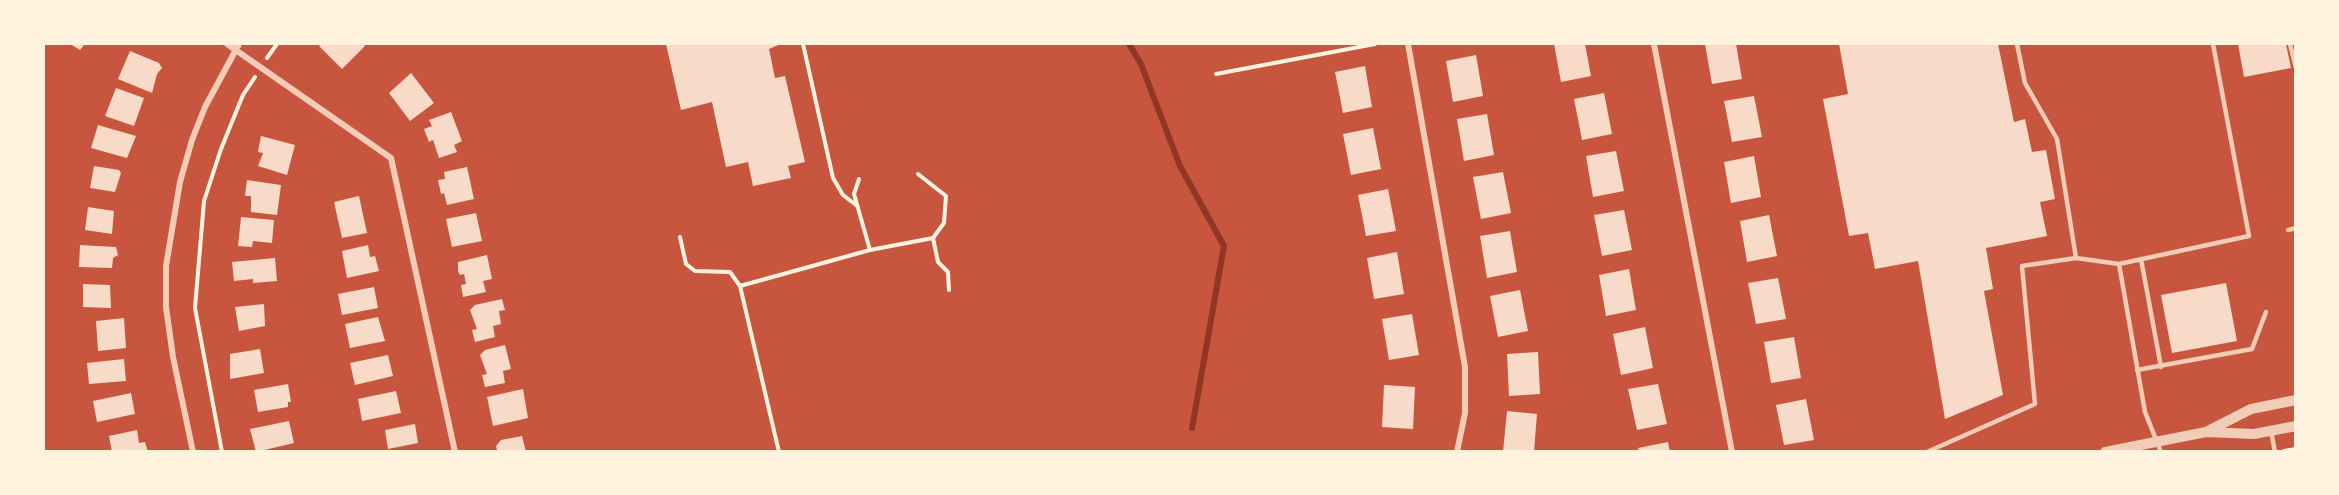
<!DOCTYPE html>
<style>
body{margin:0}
#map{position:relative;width:2339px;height:495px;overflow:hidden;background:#c8553d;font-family:"Fira Sans",sans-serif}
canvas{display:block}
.frame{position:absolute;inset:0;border:45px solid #fff3e0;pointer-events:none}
</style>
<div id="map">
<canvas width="2339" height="495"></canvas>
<div class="frame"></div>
</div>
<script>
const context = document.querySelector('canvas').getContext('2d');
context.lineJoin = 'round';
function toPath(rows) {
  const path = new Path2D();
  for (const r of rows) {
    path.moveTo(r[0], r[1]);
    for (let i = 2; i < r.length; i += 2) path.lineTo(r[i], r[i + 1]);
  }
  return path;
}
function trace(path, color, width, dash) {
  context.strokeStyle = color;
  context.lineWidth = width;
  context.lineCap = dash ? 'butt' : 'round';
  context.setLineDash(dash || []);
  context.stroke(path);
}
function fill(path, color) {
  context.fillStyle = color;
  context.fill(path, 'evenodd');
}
trace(toPath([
 [1129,44,1141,64,1180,166,1224,246,1192,428]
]), '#8f3625', 6);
fill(toPath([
 [70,44,85,44,80,50],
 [322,44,363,44,365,46,342,69,319,46],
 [666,44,781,44,769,49,775,78,785,76,805,162,788,166,791,178,753,186,748,162,726,167,712,102,681,110],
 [1554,44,1585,44,1591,76,1561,82],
 [1705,44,1736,44,1742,79,1712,84],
 [1839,44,1998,44,2014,122,2025,119,2032,152,2046,150,2055,199,2040,202,2047,236,1986,248,1993,289,1984,291,2003,395,1945,419,1918,261,1875,269,1868,233,1849,236,1823,99,1848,94],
 [2238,44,2286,44,2291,68,2244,77],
 [130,51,159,63,162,68,157,74,152,93,118,79],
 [1476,55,1483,96,1453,102,1446,61],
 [1365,66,1372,107,1343,113,1335,72],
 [411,73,434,103,410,121,389,93],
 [116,88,144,98,134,126,105,116],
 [1604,93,1612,134,1582,140,1574,99],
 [1754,96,1762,137,1732,142,1724,101],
 [451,112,462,141,454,145,457,152,439,158,433,140,429,142,424,129,432,126,429,120],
 [1487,114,1494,155,1464,161,1457,119],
 [98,125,136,136,127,158,91,148],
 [1373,128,1381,169,1351,175,1343,134],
 [261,136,295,145,287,175,258,166,263,153,258,152],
 [1616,151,1624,191,1593,197,1586,156],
 [1754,156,1761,197,1731,203,1724,162],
 [94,166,119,170,121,173,115,192,90,188],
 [467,167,474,199,447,205,444,193,441,194,438,180,445,179,444,172],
 [1503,172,1511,213,1481,219,1473,177],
 [247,180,281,185,277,215,251,212,251,196,245,196],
 [1388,189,1396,231,1366,236,1358,195],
 [359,196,367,233,342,238,334,202],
 [88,207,114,211,112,234,85,230],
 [1624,210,1632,250,1602,256,1594,215],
 [476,213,482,241,452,247,446,219],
 [1769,215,1777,256,1747,262,1740,221],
 [241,217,274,220,272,243,253,241,252,247,238,246],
 [1510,231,1517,272,1487,278,1480,236],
 [80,245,116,247,118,255,113,258,112,268,79,267],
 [368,245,370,257,375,256,379,271,347,278,342,251],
 [1397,252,1404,294,1374,299,1367,258],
 [487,255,492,279,483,281,486,292,463,297,461,285,466,284,464,274,460,275,458,271,458,262],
 [275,258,277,281,253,283,253,279,234,281,232,262],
 [1629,269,1636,310,1606,316,1599,275],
 [1778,278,1786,319,1756,324,1748,283],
 [2226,283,2237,341,2172,353,2161,295],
 [83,284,110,285,111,308,83,307],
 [374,287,378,308,342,315,338,294],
 [1520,290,1528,331,1498,337,1490,296],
 [502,299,505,310,499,311,501,324,493,326,495,337,475,342,472,330,477,329,470,310,475,305],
 [264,304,265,326,239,331,235,307],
 [1412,314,1419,355,1389,360,1382,319],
 [378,317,385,341,350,348,345,324],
 [124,318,126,348,98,351,96,321],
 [1645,327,1653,368,1621,375,1613,334],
 [1794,337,1801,378,1771,383,1764,342],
 [505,345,511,369,503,371,505,383,485,387,482,375,487,374,480,355,485,350],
 [260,349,264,373,230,379,230,354],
 [1538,352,1540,394,1509,396,1507,354],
 [388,355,393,376,355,385,350,363],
 [124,359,126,381,89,384,87,363],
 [288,384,291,402,288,402,288,407,258,412,254,390],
 [1658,384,1667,424,1637,430,1628,389],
 [1384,385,1415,387,1413,429,1382,427],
 [523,389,528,418,493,426,487,397],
 [396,391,401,413,362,421,358,399],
 [131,393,135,414,97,422,93,401],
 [1806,399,1814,440,1784,445,1776,405],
 [1507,411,1537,414,1534,452,1503,452],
 [289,421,294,443,256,452,250,429],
 [415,424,418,443,388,449,385,430],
 [137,430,139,443,145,442,148,452,112,452,109,436],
 [522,436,526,452,497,450,496,446,501,440],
 [1668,442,1670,452,1639,452,1638,448]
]), '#f7dbc8');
trace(toPath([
 [803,44,833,178,843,195,856,205],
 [267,58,277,44],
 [1216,74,1375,44],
 [918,174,946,196,944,223,933,238,938,262,948,272,949,290],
 [680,237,686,264,695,271,730,272,740,286,779,452],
 [870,250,933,238],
 [740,286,870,250,854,194,859,179],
 [2284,451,2296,449],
 [222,452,195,308,204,201,221,149,243,95,255,77]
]), '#fff3e0', 4);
trace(toPath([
 [2290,44,2296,68],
 [2288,230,2296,228],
 [2076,258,2119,264,2145,412,2161,452],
 [2141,259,2161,367],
 [2119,264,2249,236,2213,44],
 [2137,370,2252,349,2266,312],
 [2271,431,2275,452],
 [1927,452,2035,404,2022,266,2076,258,2057,139,2025,83,2017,44]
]), '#f1ccb7', 4.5);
trace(toPath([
 [227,44,391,158,455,452],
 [1408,44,1465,367,1465,413,1457,452],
 [1654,44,1732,452],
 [193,452,173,357,166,307,166,266,180,182,192,140,205,107,239,44]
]), '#f1ccb7', 6);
trace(toPath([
 [2206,432,2251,409,2296,400],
 [2105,452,2206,432,2254,434,2296,426]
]), '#f1ccb7', 10);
</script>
